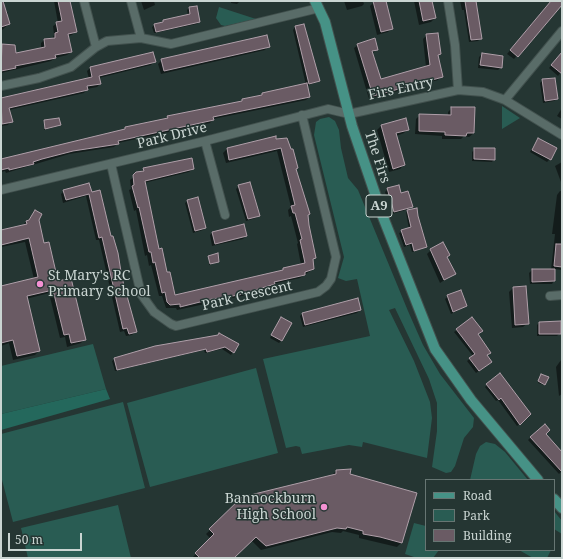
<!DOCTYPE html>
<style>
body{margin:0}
#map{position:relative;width:563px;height:559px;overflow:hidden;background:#253633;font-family:"Noto Serif",serif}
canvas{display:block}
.frame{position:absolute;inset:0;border:2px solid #cad5d2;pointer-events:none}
.legend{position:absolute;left:425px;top:479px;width:130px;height:72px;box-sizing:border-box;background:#253633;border:1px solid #677673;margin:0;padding:5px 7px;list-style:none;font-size:12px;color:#cad5d2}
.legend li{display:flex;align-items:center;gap:8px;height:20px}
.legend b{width:20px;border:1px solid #677673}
.scale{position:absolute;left:8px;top:533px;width:74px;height:18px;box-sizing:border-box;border:2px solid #cad5d2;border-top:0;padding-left:5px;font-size:12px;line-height:14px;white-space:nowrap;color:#cad5d2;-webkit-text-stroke:3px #253633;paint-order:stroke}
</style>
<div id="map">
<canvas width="563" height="559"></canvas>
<div class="frame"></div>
<ul class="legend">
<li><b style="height:5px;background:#469286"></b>Road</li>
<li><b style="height:11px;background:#295c53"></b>Park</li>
<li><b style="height:11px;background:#6a5b64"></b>Building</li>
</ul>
<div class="scale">50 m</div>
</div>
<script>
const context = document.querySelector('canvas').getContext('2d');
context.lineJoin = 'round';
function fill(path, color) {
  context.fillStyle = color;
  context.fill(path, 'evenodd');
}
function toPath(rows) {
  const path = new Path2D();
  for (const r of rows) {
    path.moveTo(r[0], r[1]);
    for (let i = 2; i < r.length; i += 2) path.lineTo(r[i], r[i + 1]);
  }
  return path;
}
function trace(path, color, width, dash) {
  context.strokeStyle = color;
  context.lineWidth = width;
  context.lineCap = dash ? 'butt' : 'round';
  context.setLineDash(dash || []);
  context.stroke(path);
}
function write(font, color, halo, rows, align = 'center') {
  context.font = font + ' "Noto Serif",serif';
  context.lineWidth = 3;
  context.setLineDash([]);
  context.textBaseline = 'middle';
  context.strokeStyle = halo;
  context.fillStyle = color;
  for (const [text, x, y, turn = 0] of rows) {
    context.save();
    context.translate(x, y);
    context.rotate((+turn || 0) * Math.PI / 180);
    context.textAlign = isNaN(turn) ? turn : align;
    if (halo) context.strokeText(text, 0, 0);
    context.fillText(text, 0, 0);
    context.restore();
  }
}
fill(toPath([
 [219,7,256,19,225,26,221,25,216,18],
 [502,106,520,118,502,129],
 [329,117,335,121,339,130,341,148,348,178,358,190,408,311,423,345,440,374,474,418,473,427,464,438,455,466,451,472,446,473,432,467,437,431,437,403,429,379,395,308,389,310,414,361,430,402,432,418,427,458,363,442,362,447,349,445,302,454,300,447,296,446,286,448,263,359,370,336,357,279,346,281,338,278,344,257,314,135,316,122,320,119],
 [93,344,106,389,1,414,1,366],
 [256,368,278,453,150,487,127,403],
 [123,402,145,488,13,522,1,476,1,434],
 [486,442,495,444,505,452,528,480,470,480,476,454,480,446],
 [118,505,131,558,28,558,21,528],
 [554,511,562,521,562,534,554,529],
 [414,523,426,526,426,550,439,550,433,558,417,558,405,554],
 [519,550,551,550,547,558,533,558]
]), '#295c53');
fill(toPath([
 [106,389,110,399,1,430,1,414]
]), '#24685c');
fill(toPath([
 [1,1,5,1,3,8,8,13,6,15,9,24,2,30],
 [54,1,69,1,76,31,72,35,67,36,71,52,67,55,55,58,51,61,1,73,1,47,3,45,15,55,41,49,41,43,44,40,52,39,54,35,53,26,58,23],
 [141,1,154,1,155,5,144,10],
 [231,1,240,1,237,4,231,3],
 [344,1,363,1,364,4,362,6,347,10],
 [379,1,385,1,392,28,388,32,377,35,370,6,374,2],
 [414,1,431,1,435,18,431,22,419,25],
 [460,1,475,1,481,38,478,41,469,42,464,10,462,10],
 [551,1,562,1,562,3,514,59,507,54],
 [189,8,199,22,197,24,154,33,152,27,155,25,163,21,188,15,187,10],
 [295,27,319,81,307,86,309,97,306,100,228,116,213,119,210,123,118,143,114,147,69,154,6,173,5,171,1,172,1,160,123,131,125,128,165,120,168,117,239,103,242,100,260,96,262,94,306,85,293,30],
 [427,35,440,54,437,57,442,76,438,80,369,99,354,48,358,45,377,49,372,54,380,81,426,67,423,39],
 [268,46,265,50,161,74,158,64,162,60],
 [152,54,154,62,151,65,99,78,100,84,97,87,87,89,84,93,9,110,11,121,8,125,1,126,1,99,89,79,87,71,90,68],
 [482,54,501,67,498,70,478,68,479,57],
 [562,54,562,71,558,76,549,68],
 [543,80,557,99,554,101,543,103,540,83],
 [452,108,474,133,469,137,464,136,461,139,442,139,442,136,415,134,416,119,420,115,448,116,448,112],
 [562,108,562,119,557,116],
 [59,119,59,126,44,130,44,121],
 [405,119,408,129,404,133,396,136,404,165,400,169,389,172,377,130,381,126],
 [286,139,307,216,315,258,313,260,313,269,300,278,273,284,270,288,254,292,251,294,177,310,176,308,166,308,162,296,159,296,151,265,149,266,147,255,145,256,136,210,134,211,129,190,131,189,130,180,144,169,193,169,189,172,144,183,159,250,174,296,203,291,301,265,297,244,298,243,291,216,289,217,288,210,291,207,277,151,226,163,223,153,227,149],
 [536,142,550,159,547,162,530,152],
 [475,149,494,159,492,162,472,161,472,152],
 [562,162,562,182,561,182,555,166],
 [89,184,110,237,135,332,132,335,126,336,124,331,120,332,99,240,96,240,86,196,63,203,61,194,64,191],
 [239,186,259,215,256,218,246,221,236,189],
 [388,189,400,194,412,206,409,209,392,214,385,192],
 [560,191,562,191,562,270,554,269,554,281,552,284,530,284,529,273,532,270,551,270,555,234,552,234,557,195],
 [188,201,205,228,203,230,193,233,185,203],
 [408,210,426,247,412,252,410,245,404,247,399,233,409,229,406,213],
 [35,212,43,244,58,282,85,339,81,343,67,347,65,337,60,338,49,293,26,299,39,351,35,355,13,360,9,343,1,346,1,287,34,279,25,242,1,247,1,231,22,226],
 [212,233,246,236,243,239,212,246,210,235],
 [431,250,447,257,455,273,440,283,427,254],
 [209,256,218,262,209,265],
 [513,288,528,323,523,327,512,328,509,292],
 [448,296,466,306,451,314,445,299],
 [360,310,357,313,303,327,300,316,303,313],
 [279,321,281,341,279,343,270,338],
 [539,323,560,333,557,336,537,336,537,325],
 [457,330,477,335,491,362,476,373,467,361,473,356,454,332],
 [238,345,231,355,222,349,205,353,204,350,115,371,112,361,115,359],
 [561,360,562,394,559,396,556,367],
 [541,376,544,384,544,385,538,383],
 [487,385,530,415,529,417,517,426,498,400,496,401,485,387],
 [545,434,560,451,562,450,562,471,559,474,528,440,531,437],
 [350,470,349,475,401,543,397,547,359,538,359,535,343,531,341,533,332,532,261,550,251,540,233,558,192,558,211,539,206,534,243,498,332,475,336,471]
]), '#0007');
const building = toPath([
 [3,1,10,24,1,27,1,2,3,1],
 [58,1,70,1,77,32,68,34,72,52,55,55,56,58,15,66,16,68,1,71,2,44,15,45,16,53,45,47,44,39,55,38,55,33,58,32,56,22,62,21,58,1],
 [373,1,386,1,393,29,381,32,373,1],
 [419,1,432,1,436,18,423,21,419,1],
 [465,1,476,1,482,39,471,40,465,1],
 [551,1,562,1,562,5,518,57,510,50,551,1],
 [197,6,200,22,156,32,154,24,163,22,163,20,190,14,189,7,197,6],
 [304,24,320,81,309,84,295,26,304,24],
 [438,33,441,54,438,55,443,77,373,96,357,44,375,38,378,50,372,51,381,79,430,65,426,34,438,33],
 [267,35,270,47,164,71,161,59,267,35],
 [153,52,156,62,99,76,101,84,87,86,88,90,9,108,13,122,2,124,1,98,92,77,90,67,153,52],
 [562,52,562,74,551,65,562,52],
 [482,53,503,56,502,68,480,65,482,53],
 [555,78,558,99,545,101,542,79,555,78],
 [307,83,310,97,232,113,213,117,214,120,118,141,119,144,73,151,42,159,33,162,34,164,9,170,9,168,1,170,1,159,125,129,125,127,168,118,167,116,242,101,242,99,262,95,262,93,307,83],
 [451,107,475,107,474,133,467,133,466,136,445,135,445,132,419,131,419,114,451,115,451,107],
 [59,118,61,125,45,129,44,120,59,118],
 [406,118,409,130,396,133,405,165,393,169,381,125,406,118],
 [276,136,276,139,287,138,291,149,293,149,298,168,296,169,310,214,308,215,309,225,316,258,313,259,314,269,305,272,305,275,274,282,275,284,239,295,212,299,180,307,180,304,170,305,167,302,165,292,162,293,155,262,153,263,151,252,149,252,139,207,138,208,132,186,134,185,133,175,136,172,144,171,143,168,192,158,194,169,145,181,159,249,162,248,167,272,170,272,175,295,283,270,283,268,305,263,300,240,302,239,295,213,293,213,291,206,295,205,281,148,229,160,227,148,276,136],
 [538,138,557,148,551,160,532,150,538,138],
 [474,148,495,148,495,160,474,159,474,148],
 [250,182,260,216,248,219,238,185,250,182],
 [89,183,92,192,100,190,111,236,113,236,118,253,122,278,137,332,129,334,127,328,123,329,102,237,99,238,89,194,66,200,63,190,89,183],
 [399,185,401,193,408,191,413,207,394,212,387,188,399,185],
 [198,197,206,228,195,231,187,200,198,197],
 [417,208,418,216,427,247,414,251,412,243,406,245,401,230,411,227,407,210,417,208],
 [35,210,42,214,39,220,44,243,49,242,58,281,71,278,86,340,71,343,69,334,64,335,53,290,27,296,40,351,17,356,13,340,1,343,1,286,38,277,29,238,1,245,1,230,27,224,26,221,29,220,35,210],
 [244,224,247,236,215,244,212,232,244,224],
 [443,242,450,255,447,257,456,274,444,280,430,249,443,242],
 [556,244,562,244,562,267,554,266,556,244],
 [218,253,219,262,210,264,208,256,218,253],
 [532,269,555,269,555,281,532,282,532,269],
 [526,286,529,324,515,325,513,287,526,286],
 [461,290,467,306,453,312,447,295,461,290],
 [358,298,361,310,305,325,302,313,358,298],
 [281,317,292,323,282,341,271,335,281,317],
 [472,317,483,331,478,334,491,353,487,355,492,362,479,371,469,358,475,354,456,329,472,317],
 [561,321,561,334,539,334,539,322,561,321],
 [219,333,239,344,234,353,225,347,207,352,206,349,117,370,114,358,155,346,201,338,218,335,219,333],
 [500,373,531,414,520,425,501,398,499,400,486,384,500,373],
 [541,374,549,377,545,385,538,381,541,374],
 [545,424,550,430,546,434,562,452,562,472,530,437,545,424],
 [351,469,350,474,417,493,402,543,380,537,363,534,363,531,347,527,346,529,337,528,266,546,256,537,234,558,200,558,195,553,214,534,209,529,242,497,336,474,336,470,351,469]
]);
fill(building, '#6a5b64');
trace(building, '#af9fa9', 1);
const street = toPath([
 [84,1,96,47],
 [131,1,141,38],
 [448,1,455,45,458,90],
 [1,86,39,78,71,67,96,47,107,41,141,38,171,44,319,8],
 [505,100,562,31],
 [205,141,225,215],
 [111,164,141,294,154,312,171,324,176,326,318,292,326,286,331,279,336,257,302,115],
 [1,190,205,141,328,109,349,114,458,90,483,92,505,100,562,135],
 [550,296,562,295]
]);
const primary = toPath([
 [315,1,325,22,352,126,383,217,435,349,471,400,538,480],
 [554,499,562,508]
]);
trace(street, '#42514e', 10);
trace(primary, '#42514e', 12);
trace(street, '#596c68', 8);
trace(primary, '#469286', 10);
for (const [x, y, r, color] of [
 [40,284,4,"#f491d3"],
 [324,507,4,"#f491d3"]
]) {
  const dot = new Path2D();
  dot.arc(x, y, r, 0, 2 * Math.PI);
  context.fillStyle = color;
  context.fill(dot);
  trace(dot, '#253633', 1.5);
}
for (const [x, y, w] of [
 [379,206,26]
]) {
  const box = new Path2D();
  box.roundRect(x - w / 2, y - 11, w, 22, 3);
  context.fillStyle = '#253633';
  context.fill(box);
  trace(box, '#cad5d2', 1);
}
write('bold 13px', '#cad5d2', null, [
 ["A9",379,206]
]);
write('14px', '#cad5d2', '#253633', [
 ["Firs Entry",401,89,-12],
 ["Park Drive",172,136,-14],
 ["The Firs",377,157,72],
 ["Park Crescent",247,296,-13]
]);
write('14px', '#cad5d2', '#253633', [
 ["St Mary's RC",48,276],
 ["Primary School",48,292],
 ["Bannockburn",316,499,"right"],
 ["High School",316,515,"right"]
], 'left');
</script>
